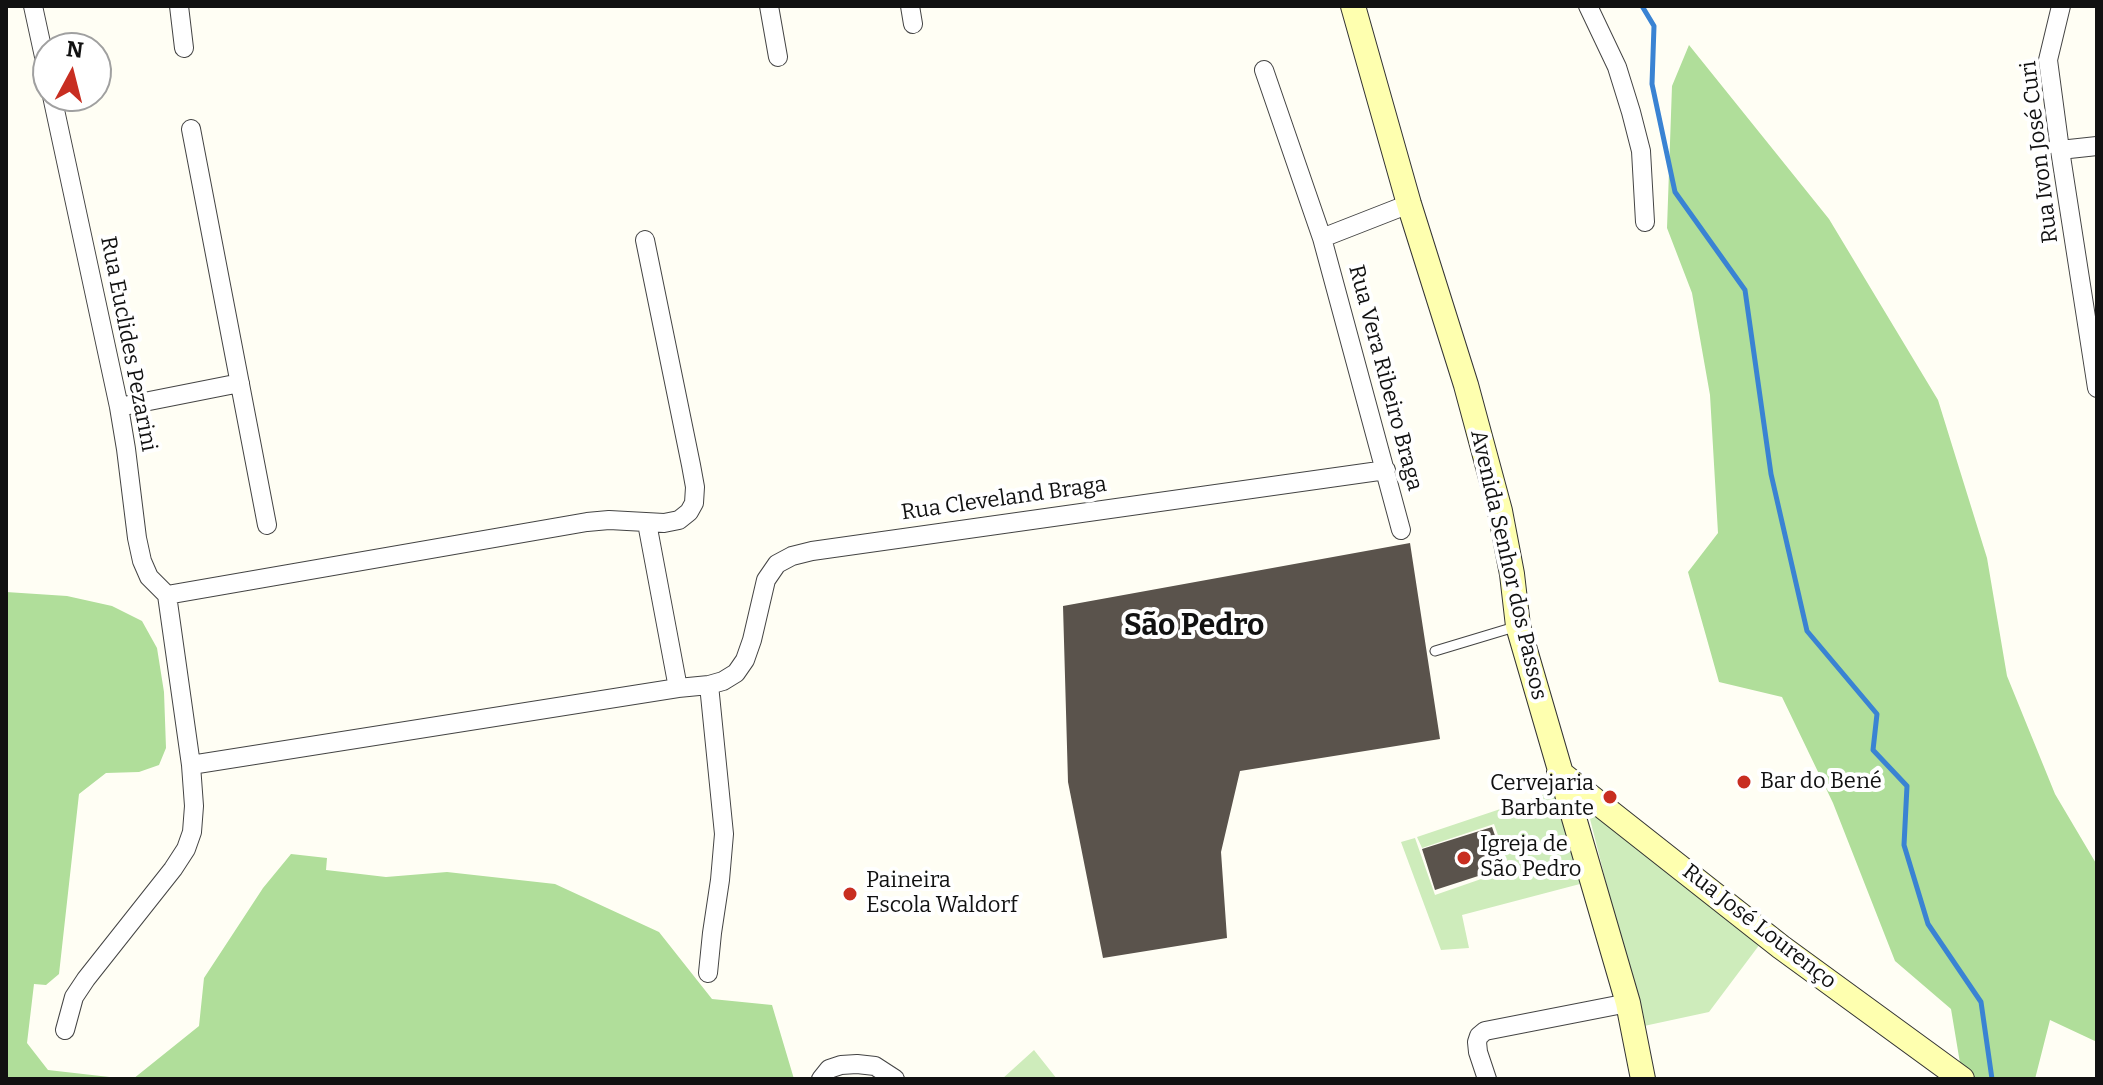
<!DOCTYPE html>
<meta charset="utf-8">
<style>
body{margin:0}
#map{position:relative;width:2103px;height:1085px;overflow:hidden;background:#fffef4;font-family:Bitter,serif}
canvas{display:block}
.frame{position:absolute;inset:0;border:8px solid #111;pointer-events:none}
.north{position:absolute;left:32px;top:32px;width:80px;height:80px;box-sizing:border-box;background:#fff;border:2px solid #a0a0a0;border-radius:50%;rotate:7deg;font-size:22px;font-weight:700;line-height:32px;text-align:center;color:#111}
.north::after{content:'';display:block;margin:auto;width:28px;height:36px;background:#c82e21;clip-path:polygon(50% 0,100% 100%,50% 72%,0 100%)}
</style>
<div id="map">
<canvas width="2103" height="1085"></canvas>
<div class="frame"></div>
<div class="north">N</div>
</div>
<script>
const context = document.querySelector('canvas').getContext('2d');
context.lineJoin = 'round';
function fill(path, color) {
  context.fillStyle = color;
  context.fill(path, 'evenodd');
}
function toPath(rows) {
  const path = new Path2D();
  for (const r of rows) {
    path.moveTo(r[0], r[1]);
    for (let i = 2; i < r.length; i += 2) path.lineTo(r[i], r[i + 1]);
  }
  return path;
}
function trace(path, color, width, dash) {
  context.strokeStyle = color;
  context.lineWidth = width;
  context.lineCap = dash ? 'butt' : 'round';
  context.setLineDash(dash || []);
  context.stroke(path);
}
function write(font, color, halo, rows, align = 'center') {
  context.font = font + ' Bitter,serif';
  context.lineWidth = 8;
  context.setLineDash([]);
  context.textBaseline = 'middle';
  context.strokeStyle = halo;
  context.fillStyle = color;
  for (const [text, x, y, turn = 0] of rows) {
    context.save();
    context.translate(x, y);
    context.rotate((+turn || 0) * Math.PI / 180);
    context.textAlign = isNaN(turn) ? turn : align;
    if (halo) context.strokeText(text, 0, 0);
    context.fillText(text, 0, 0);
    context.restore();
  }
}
fill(toPath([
 [1554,791,1580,884,1462,915,1469,948,1441,950,1401,842,1415,838,1435,895,1510,869,1494,824,1422,848,1417,837],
 [1586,803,1763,940,1709,1012,1644,1026,1635,997],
 [1034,1050,1057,1079,1002,1079]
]), '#ceecbb');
fill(toPath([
 [1689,45,1829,219,1938,400,1987,558,2007,676,2055,794,2097,865,2097,1042,2050,1020,2035,1079,1968,1079,1962,1075,1951,1009,1895,961,1833,803,1782,697,1719,682,1688,572,1718,533,1710,395,1692,293,1667,228,1672,86],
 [6,592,67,596,112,606,142,621,157,648,164,692,166,748,159,765,139,772,106,773,79,794,59,974,46,985,34,984,27,1043,48,1070,127,1079,6,1079],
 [291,854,327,858,326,870,386,877,447,872,555,884,659,932,712,999,772,1005,794,1079,133,1079,199,1026,204,978,263,888]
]), '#b0de9a');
trace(toPath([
 [1642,6,1654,26,1652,84,1675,192,1745,290,1771,474,1807,631,1877,714,1873,750,1907,786,1904,845,1928,924,1981,1002,1992,1079]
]), '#3a83d3', 5);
fill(toPath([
 [1410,543,1440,739,1240,771,1221,852,1227,938,1103,958,1068,782,1063,606],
 [1492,827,1506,867,1435,890,1422,849]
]), '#5a534c');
const lane = toPath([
 [1435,651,1518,626]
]);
const street = toPath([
 [33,6,48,75],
 [179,6,184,48],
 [769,6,778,57],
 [910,6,913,24],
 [1588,6,1617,67,1631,112,1641,151,1645,222],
 [2061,6,2048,60,2060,150,2097,388],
 [1264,70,1322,238,1401,530],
 [52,96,119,407,126,449,137,538,142,561,149,577,167,595],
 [191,129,267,525],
 [2060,150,2097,146],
 [1322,238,1409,204],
 [119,407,240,383],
 [647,523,678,688],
 [167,595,587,522,609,520,664,523,679,520,689,512,694,503,695,487,691,465,645,240],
 [191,765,678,688,709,685,723,681,736,673,745,660,752,640,766,580,777,564,792,556,812,551,1386,470],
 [708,973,712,933,720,880,724,834,709,685],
 [65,1030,74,997,86,979,173,869,186,849,192,832,194,806,191,765,167,595],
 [821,1079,829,1069,841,1065,857,1064,875,1066,895,1079],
 [1487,1079,1478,1052,1477,1042,1479,1036,1485,1031,1628,1003]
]);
const secondary = toPath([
 [1353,6,1409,204,1466,385,1500,511,1512,574,1518,626,1628,1003,1643,1079],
 [1559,772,1781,947,1962,1079]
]);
trace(lane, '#444', 11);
trace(street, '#444', 20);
trace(secondary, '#333', 26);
trace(lane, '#fff', 9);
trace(street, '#fff', 18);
trace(secondary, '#feffaf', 24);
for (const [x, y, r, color] of [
 [1744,782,8,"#c82e21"],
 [1610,797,8,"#c82e21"],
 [1464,858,8,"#c82e21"],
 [850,894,8,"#c82e21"]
]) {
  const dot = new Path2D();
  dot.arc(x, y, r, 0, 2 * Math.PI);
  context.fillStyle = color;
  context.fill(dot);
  trace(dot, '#fff', 3);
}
write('22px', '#111', '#fff', [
 ["Rua Ivon José Curi",2040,152,-97],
 ["Rua Euclides Pezarini",128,344,79],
 ["Rua Vera Ribeiro Braga",1385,378,75],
 ["Rua Cleveland Braga",1004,499,-8],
 ["Avenida Senhor dos Passos",1508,565,77],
 ["Rua José Lourenço",1759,927,38]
]);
write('22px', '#111', '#fff', [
 ["Bar do Bené",1760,782],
 ["Cervejaria",1594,784,"right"],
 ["Barbante",1594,809,"right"],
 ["Igreja de",1480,845],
 ["São Pedro",1480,870],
 ["Paineira",866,881],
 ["Escola Waldorf",866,906]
], 'left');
write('bold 30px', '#111', '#fff', [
 ["São Pedro",1194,627]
]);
</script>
